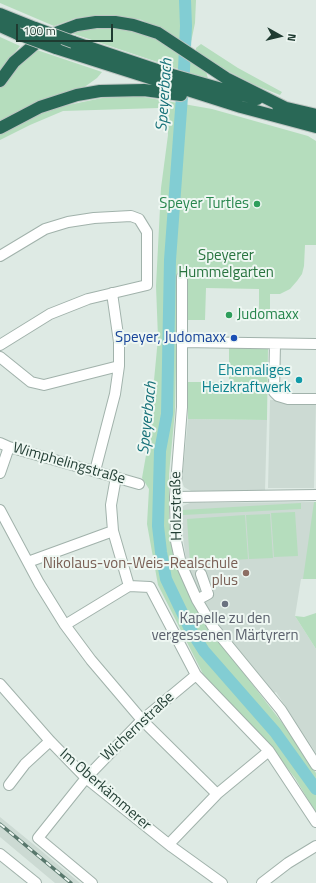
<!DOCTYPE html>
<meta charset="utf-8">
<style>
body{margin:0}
#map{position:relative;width:316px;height:883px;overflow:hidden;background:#deeae4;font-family:"Titillium Web",sans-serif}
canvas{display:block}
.north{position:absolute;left:260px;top:16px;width:40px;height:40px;-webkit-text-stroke:3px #eef7f2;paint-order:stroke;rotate:98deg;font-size:11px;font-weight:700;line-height:16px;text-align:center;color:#1f3b31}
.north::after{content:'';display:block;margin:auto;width:14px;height:18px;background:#1f3b31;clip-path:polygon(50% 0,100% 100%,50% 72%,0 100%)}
.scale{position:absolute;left:16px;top:24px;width:97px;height:18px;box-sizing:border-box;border:2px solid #1f3b31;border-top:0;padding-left:5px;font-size:12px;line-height:14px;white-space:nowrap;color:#1f3b31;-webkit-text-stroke:3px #eef7f2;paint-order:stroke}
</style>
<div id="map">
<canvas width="316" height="883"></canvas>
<div class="north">N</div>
<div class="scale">100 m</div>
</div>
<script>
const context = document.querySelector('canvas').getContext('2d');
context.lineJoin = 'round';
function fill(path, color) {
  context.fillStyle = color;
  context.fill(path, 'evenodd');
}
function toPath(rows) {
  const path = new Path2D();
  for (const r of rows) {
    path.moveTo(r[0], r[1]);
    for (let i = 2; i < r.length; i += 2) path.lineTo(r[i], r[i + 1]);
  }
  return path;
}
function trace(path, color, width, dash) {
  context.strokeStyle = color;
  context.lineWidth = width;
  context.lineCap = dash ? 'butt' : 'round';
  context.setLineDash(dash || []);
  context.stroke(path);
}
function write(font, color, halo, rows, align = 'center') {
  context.font = font + ' "Titillium Web",sans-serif';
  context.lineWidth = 4;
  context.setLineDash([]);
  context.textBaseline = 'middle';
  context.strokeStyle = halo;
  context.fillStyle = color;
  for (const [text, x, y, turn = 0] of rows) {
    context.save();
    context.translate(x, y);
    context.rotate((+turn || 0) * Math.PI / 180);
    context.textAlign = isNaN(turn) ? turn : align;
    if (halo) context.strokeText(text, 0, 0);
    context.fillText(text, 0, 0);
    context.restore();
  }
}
fill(toPath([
 [270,400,316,401,314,488,268,488],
 [188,419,267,420,265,491,211,492,191,491,184,487,182,482],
 [316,502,316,579,301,579,295,616,316,649,316,753,276,692,274,693,213,618,205,606,193,579,186,559,179,509,185,505,190,503],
 [0,817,38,848,80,883,55,883,0,837]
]), '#ccdad3');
fill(toPath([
 [0,0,196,0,195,23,190,47,142,20,111,15,76,18,54,26,0,3],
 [100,25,147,32,206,71,208,79,71,33],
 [0,37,20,46,0,71],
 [201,44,238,68,282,92,280,95,255,85,216,65,196,52,196,48],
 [34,49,102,72,97,78,79,91,0,124,0,86],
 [138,96,212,109,308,136,316,141,316,245,305,245,304,266,302,274,297,281,290,289,280,294,270,294,270,317,259,316,259,289,206,288,205,320,177,320,175,411,169,474,169,520,173,554,186,586,212,632,290,733,316,773,316,813,295,778,271,747,203,674,158,585,147,524,149,489,142,478,148,444,158,338,156,286,161,188,168,135,167,114,159,108,63,111,30,125,0,140,0,135,44,110,102,98],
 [229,348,268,348,267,420,188,419,188,382,229,382],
 [314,502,316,502,316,579,303,579],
 [301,503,301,509,183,515,182,510],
 [295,512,298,556,274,557,271,513],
 [270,514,273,558,249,559,246,515],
 [245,515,248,559,190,563,187,519],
 [316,613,316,649,295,616,304,617]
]), '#b5ddbd');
trace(toPath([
 [185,0,186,26,184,69,170,260,167,414,160,451,158,526,161,552,166,579,190,629,204,651,275,732,316,789]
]), '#82cdd3', 12);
const minor = toPath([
 [0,256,45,229,68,222,94,218,131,216,139,219,147,232,147,285,88,299,50,314,0,345],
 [182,277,182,407,175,497,176,541,181,564,197,600,213,627,281,710,316,765],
 [182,342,316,344],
 [275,344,274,392,278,396,288,399,316,399],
 [0,357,31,382,44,385,119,366],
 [0,443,9,447,139,484],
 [95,471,115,394,119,366,119,342,112,293],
 [0,473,9,447],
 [116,477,111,505,113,531,129,586],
 [175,497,316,495],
 [0,510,39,583,65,625,91,660,142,720,217,794],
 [28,562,113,531],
 [129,586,150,587,196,675,269,751,316,822],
 [197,600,208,594,201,574],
 [65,625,129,586],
 [0,684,50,741,86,778,172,847,222,883],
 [9,785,25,764,50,741],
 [169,844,217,794,269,751],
 [0,854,36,883],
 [92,883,38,838,86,778,142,720,196,675],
 [262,883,288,863,316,846]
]);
const highway = toPath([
 [0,14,35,28],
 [0,26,18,34],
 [73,42,169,74,257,99],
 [56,48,241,107,316,127],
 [0,81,14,62,42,38,77,25,96,22,115,22,133,25,158,33,226,78,286,108],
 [278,106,316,115],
 [0,128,40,107,77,95,100,91,144,90,181,95]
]);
trace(minor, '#a1b2ab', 12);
trace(highway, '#bcc4c1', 14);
trace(minor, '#fff', 10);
trace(highway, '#296856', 12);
const rail = toPath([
 [0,824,71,883]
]);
trace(rail, '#58776c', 3.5);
trace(rail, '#eef7f2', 2, [6]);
const highwayBridge = toPath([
 [35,28,73,42],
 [18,34,56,48]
]);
trace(highwayBridge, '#bcc4c1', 14, []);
trace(highwayBridge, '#296856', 12);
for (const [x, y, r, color] of [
 [257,204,4,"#2e9e5b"],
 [229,315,4,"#2e9e5b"],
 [234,338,4,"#1a4fb4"],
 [299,380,4,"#0f9aa8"],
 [246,573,4,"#8d6e63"],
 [225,604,4,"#6b7280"]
]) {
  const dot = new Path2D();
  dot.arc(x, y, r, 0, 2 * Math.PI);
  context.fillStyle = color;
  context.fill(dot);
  trace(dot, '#eef7f2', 1.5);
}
write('15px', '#27864d', '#eef7f2', [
 ["Speyer Turtles",249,204],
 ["Judomaxx",237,315,"left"]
], 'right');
write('15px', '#27733e', '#eef7f2', [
 ["Speyerer",226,256],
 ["Hummelgarten",226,273]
]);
write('15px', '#164399', '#eef7f2', [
 ["Speyer, Judomaxx",226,338]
], 'right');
write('15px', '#0d838f', '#eef7f2', [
 ["Ehemaliges",291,371],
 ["Heizkraftwerk",291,388]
], 'right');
write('15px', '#1f3b31', '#eef7f2', [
 ["Wimphelingstraße",69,464,16],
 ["Holzstraße",177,506,-91],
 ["Wichernstraße",138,727,-43],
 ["Im Oberkämmerer",105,790,41]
]);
write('15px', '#785e54', '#eef7f2', [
 ["Nikolaus-von-Weis-Realschule",238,564],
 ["plus",238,581]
], 'right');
write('15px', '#5b616d', '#eef7f2', [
 ["Kapelle zu den",225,619],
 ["vergessenen Märtyrern",225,636]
]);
write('italic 16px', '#167179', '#eef7f2', [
 ["Speyerbach",165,95,-86],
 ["Speyerbach",148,418,-84]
]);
</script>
